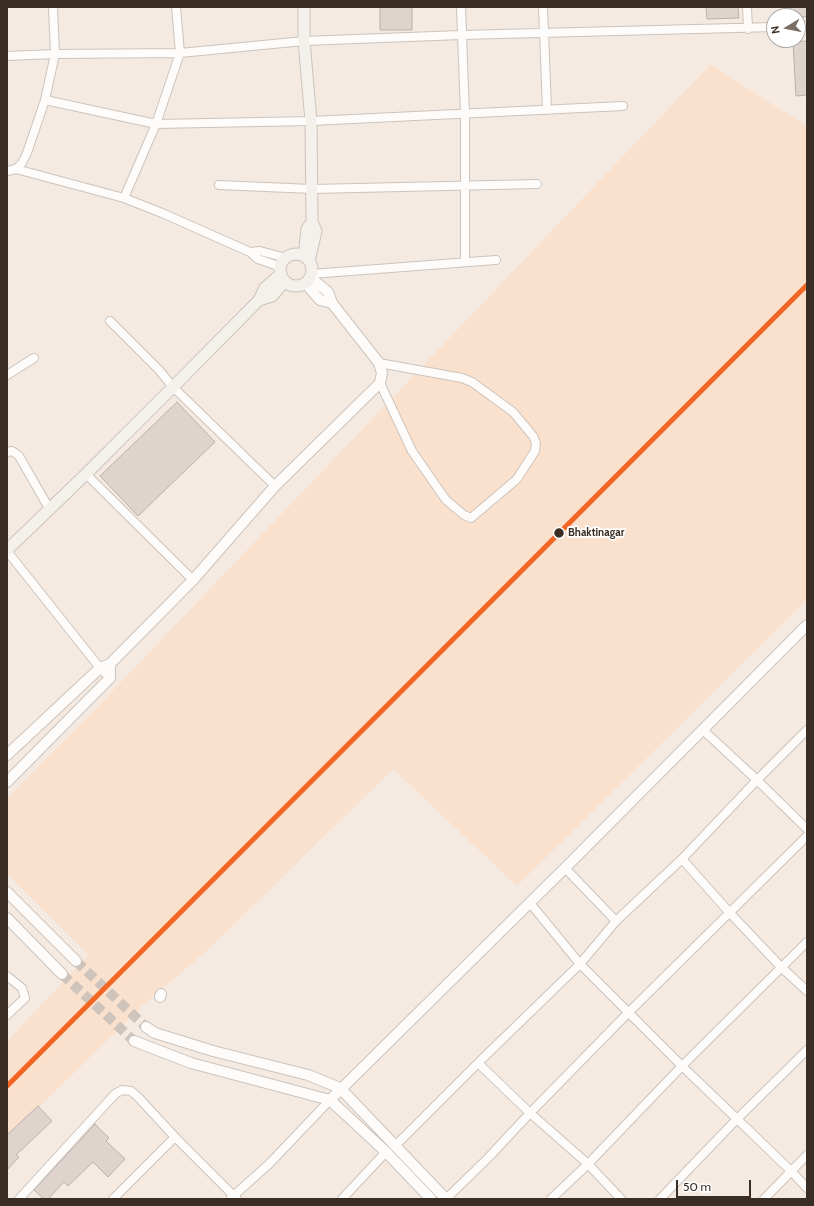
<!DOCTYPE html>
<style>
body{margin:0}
#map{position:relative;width:814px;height:1206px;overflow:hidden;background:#f4eae2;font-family:Cabin,sans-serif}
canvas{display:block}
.frame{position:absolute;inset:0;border:8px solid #392d24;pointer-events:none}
.north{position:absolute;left:766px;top:8px;width:40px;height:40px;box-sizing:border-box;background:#fff;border:1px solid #b0aba7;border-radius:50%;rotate:260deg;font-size:11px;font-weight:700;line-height:16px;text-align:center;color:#392d24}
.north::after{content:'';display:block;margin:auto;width:14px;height:18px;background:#7a6f66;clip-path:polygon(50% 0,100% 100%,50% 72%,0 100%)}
.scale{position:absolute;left:676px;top:1180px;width:75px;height:18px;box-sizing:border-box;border:2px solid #392d24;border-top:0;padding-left:5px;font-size:12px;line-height:14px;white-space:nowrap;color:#392d24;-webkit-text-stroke:3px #fff;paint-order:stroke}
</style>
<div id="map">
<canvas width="814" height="1206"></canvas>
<div class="frame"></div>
<div class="north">N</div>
<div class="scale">50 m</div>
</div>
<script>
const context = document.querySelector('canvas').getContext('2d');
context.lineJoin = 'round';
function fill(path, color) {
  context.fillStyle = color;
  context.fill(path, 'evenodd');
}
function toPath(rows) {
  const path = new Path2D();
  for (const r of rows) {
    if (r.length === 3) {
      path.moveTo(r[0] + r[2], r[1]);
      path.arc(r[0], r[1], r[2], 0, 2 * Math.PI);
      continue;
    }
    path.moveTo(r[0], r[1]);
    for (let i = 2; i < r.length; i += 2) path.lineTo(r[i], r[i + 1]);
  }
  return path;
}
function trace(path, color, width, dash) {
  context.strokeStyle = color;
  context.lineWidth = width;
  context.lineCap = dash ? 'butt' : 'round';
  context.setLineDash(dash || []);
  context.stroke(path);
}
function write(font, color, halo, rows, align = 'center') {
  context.font = font + ' Cabin,sans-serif';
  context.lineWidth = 3.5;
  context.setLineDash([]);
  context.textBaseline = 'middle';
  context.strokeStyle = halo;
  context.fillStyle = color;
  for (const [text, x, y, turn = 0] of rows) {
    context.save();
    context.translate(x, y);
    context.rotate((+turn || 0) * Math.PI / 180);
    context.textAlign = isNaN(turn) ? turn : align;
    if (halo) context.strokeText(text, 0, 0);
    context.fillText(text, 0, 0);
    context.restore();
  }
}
fill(toPath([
 [711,64,778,108,807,126,807,600,517,886,393,769,210,948,142,1006,7,1139,7,1041,89,955,11,878,7,872,7,799,99,705]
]), '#fae1ce');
const building = toPath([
 [380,7,412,7,412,30,380,30,380,7],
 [706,7,738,7,739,18,707,19,706,7],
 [791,7,807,7,807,17,791,16,791,7],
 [807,41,807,95,796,96,793,42,807,41],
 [177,402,215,442,138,516,100,476,177,402],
 [38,1106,52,1121,16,1155,19,1157,7,1170,7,1135,38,1106],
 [95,1124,109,1138,106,1141,125,1159,108,1177,93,1162,68,1186,64,1182,48,1199,44,1199,34,1190,95,1124]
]);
fill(building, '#ded3cd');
trace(building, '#bbb0aa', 1);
trace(toPath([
 [76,961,146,1027],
 [62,974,134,1041]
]), '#cfc4bc', 10, [10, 5]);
const minor = toPath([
 [461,7,465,114,465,262],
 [543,7,547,110],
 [747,7,748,29],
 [798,26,807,26],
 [7,56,55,54,180,53,304,41,461,35,774,27],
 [45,100,156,124,311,121,623,106],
 [16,169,124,198,162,213,250,252],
 [7,171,16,169,22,163,27,153,45,100,55,54,53,7],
 [219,185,312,189,537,184],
 [124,198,156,124,180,53,176,7],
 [281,267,258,259,250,252,260,251,286,258],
 [311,274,496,260],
 [110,321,159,370,173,387,275,486],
 [379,363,462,378,472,382,513,412,533,436,536,443,535,451,517,479,471,518,464,515,446,500,412,451,380,383],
 [7,375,34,358],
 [7,452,12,451,19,456,50,510],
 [86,474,193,580],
 [7,551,100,668,110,678],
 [703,730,757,780,807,829],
 [682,859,729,912,781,967,807,991],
 [565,868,616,921],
 [530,903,580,964,682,1066,791,1171,807,1188],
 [7,976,22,988,25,998,7,1015],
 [478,1063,530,1113,588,1164,621,1199],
 [396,1145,478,1063,580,964,616,921,682,859,757,780,807,730],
 [231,1198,269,1164,330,1100],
 [19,1199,115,1094,122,1090,131,1091,138,1097,175,1137,237,1199],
 [113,1199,175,1137],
 [342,1199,386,1152],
 [446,1199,488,1158,530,1113,628,1013,807,836],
 [551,1199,588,1164,682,1066,807,942],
 [660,1199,736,1120,807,1050],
 [764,1199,807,1155]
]);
const tertiary = toPath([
 [305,283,320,300,332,303],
 [7,755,100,668,110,664,193,580,275,486,380,383,382,373,379,363,332,303,328,292,310,277],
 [7,782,110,678,110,664],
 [7,892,76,961],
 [7,918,62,974],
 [160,997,161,994],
 [146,1027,155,1033,213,1051,308,1075,340,1088,446,1199],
 [134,1041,191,1063,330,1100,386,1152,431,1199],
 [330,1100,565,868,807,625]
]);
const secondary = toPath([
 [304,7,304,41,311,121,312,222,316,231,309,261],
 [296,270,16],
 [304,256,307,229,312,222],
 [259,300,272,296,285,281],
 [7,550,86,474,173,387,259,300,265,288,281,274]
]);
trace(minor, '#cdc3bb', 10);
trace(tertiary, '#cdc3bb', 12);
trace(secondary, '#cdc3bb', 13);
trace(minor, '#fdfcfb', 8);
trace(tertiary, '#fdfcfb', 10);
trace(secondary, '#f4f0eb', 11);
trace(toPath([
 [7,1086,807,285]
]), '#f26522', 5);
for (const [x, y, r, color] of [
 [559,533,5.5,"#392d24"]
]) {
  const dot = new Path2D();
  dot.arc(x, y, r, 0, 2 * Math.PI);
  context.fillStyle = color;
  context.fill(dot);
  trace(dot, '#fff', 1.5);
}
write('bold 11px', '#392d24', '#fff', [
 ["Bhaktinagar",568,533]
], 'left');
</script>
